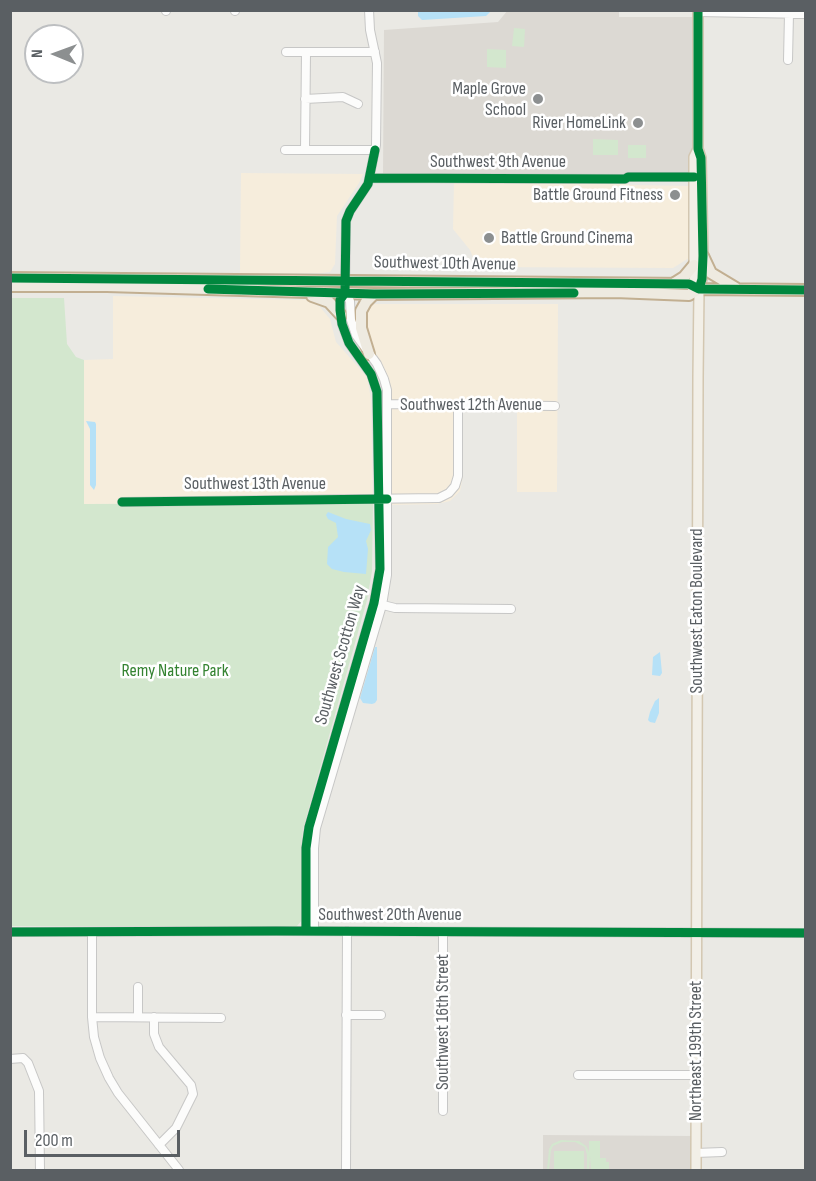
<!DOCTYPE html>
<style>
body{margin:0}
#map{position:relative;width:816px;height:1181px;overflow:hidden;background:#eae9e4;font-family:"Sofia Sans Condensed",sans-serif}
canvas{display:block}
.frame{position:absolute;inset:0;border:12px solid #5a5f63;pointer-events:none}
.north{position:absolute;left:24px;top:24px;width:60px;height:60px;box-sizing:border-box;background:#fff;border:2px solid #bdbfc1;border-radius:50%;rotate:271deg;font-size:16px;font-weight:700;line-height:24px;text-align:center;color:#5a5f63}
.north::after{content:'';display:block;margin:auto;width:21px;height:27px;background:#8c8f90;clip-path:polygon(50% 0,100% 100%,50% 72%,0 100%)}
.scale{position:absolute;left:24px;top:1130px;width:156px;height:27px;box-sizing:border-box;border:3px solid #5a5f63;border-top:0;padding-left:8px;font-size:18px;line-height:21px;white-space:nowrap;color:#5a5f63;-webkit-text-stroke:4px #fff;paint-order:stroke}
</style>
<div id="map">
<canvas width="816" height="1181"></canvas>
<div class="frame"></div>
<div class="north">N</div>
<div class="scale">200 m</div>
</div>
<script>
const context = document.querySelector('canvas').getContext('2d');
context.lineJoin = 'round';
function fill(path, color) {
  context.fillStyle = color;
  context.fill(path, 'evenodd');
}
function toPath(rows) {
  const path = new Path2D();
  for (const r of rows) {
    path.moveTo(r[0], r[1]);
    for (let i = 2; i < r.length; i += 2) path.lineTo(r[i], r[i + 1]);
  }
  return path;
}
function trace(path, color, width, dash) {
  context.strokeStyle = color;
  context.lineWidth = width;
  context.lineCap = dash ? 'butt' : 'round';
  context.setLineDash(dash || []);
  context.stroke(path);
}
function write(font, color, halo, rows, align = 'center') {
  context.font = font + ' "Sofia Sans Condensed",sans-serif';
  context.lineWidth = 5;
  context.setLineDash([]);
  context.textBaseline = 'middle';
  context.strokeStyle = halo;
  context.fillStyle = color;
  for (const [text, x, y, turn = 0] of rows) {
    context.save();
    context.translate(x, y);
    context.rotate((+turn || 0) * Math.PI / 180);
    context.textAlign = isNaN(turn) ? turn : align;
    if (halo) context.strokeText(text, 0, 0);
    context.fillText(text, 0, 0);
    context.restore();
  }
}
fill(toPath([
 [241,173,363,174,359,183,337,216,335,264,330,272,322,273,240,273],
 [454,182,619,182,631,185,689,186,689,258,673,268,477,267,470,250,453,229],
 [113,296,306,300,320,307,330,319,336,342,367,377,371,399,373,503,84,504,84,360,113,359],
 [370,304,558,304,557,492,517,492,517,404,463,404,463,476,460,491,450,501,437,504,390,505,391,394,385,370,367,338,364,314]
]), '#f6eddc');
fill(toPath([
 [508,10,619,10,619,17,692,17,692,169,686,175,383,174,384,30,498,22],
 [543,1135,694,1136,693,1170,543,1170]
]), '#dcd9d3');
fill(toPath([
 [514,28,525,29,524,47,512,46],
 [487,49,506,50,506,68,487,67],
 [593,139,618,140,618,155,593,155],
 [628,145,646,145,646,158,628,158],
 [11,298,64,298,67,344,76,357,84,360,84,504,373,503,372,571,367,600,303,829,301,847,302,920,297,926,11,926],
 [561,1140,579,1141,586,1146,589,1152,589,1141,600,1141,600,1158,606,1158,606,1162,609,1162,609,1170,591,1170,590,1156,589,1170,587,1170,587,1155,585,1147,575,1142,562,1142,553,1146,551,1150,549,1170,547,1170,549,1149,552,1144],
 [554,1151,584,1151,584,1170,554,1170]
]), '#d3e7ce');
fill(toPath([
 [418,11,418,10,491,11,486,16,422,20,418,16],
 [86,421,95,422,96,424,96,485,94,490,90,485,90,429],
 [328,512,346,519,370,524,371,530,366,541,368,549,366,574,344,572,332,569,327,564,328,547,338,537,336,523,328,519,326,515],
 [375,647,377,647,377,700,375,703,372,704,363,703,360,698],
 [660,652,662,673,660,676,652,675,653,657],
 [659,698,659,713,655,723,650,722,648,720,650,712,655,701]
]), '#b6e1f7');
const minor = toPath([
 [166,10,166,11],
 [235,11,235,10],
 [698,12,806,14],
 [286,52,375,52],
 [788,60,789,14],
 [305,99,343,97,358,104],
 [285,150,375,150],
 [305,150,306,53],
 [370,178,625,179,628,177,694,177],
 [387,404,555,406],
 [122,502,439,498,449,493,455,486,458,476,458,405],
 [379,604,395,608,511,609],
 [306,931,306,848,309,827,374,603,380,569,377,392,371,374,349,343,342,324,340,310,340,300,345,293,346,221,350,211,368,184,376,145,377,63,370,30,369,10],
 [314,931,314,848,316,828,382,605,387,575,387,390,384,379,377,364,356,335,351,320,350,301,345,293],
 [10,932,276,931,806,933],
 [92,932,92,1017,94,1037,100,1058,109,1078,118,1093,179,1170],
 [346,1015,381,1015],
 [92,1017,221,1018],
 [138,1017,138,987],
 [154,1017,154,1034,159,1047,191,1085,193,1094,176,1128,159,1145],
 [10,1059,23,1058,28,1063,39,1091,40,1170],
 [578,1075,696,1075],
 [443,1111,443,932],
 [696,1153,722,1152],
 [346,1170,347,931]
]);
const major = toPath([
 [698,149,694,157,694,278,699,289],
 [696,1170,698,377,699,289,702,279,703,256,701,158,698,149,698,10]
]);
const highway = toPath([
 [703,256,711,273,736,288],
 [10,278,689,284,699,289,806,290],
 [673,284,684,277,694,265],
 [10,286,107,286,374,294,615,292,689,295,699,289],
 [312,296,329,302,341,315],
 [369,354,361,328,361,311,366,302,374,294]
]);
trace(minor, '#c7c7c6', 10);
trace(major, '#d3c7b1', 12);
trace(highway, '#c2af91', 14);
trace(minor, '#fcfcfb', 8);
trace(major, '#f2efe7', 9);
trace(highway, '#eeeae0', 10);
trace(toPath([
 [698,10,698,149,701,158,703,256,702,279,699,289],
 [370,178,625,179,628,177,694,177],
 [10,278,689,284,699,289,806,290],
 [208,289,374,294,574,293],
 [122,502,387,499],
 [306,931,306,848,309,827,374,603,380,569,377,392,371,374,349,343,342,324,340,310,340,300,345,293,346,221,350,211,368,184,375,150],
 [10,932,276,931,806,933]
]), '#00873e', 9);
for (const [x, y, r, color] of [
 [538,99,6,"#8c8f90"],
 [638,123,6,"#8c8f90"],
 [675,195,6,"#8c8f90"],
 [489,238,6,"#8c8f90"]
]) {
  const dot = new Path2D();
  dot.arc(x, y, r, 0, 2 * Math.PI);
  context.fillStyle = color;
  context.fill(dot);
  trace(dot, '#fff', 2);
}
write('18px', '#5a5f63', '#fff', [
 ["Maple Grove",526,89],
 ["School",526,110],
 ["River HomeLink",626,123],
 ["Battle Ground Fitness",663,195],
 ["Battle Ground Cinema",501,238,"left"]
], 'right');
write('18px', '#5a5f63', '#fff', [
 ["Southwest 9th Avenue",498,162],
 ["Southwest 10th Avenue",445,264,1],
 ["Southwest 12th Avenue",471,405],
 ["Southwest 13th Avenue",255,484],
 ["Southwest Eaton Boulevard",697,611,-90],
 ["Southwest Scotton Way",341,655,-74],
 ["Southwest 20th Avenue",390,915],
 ["Southwest 16th Street",443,1022,-90],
 ["Northeast 199th Street",696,1051,-90]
]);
write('18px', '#348331', '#fff', [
 ["Remy Nature Park",175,671]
]);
</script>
